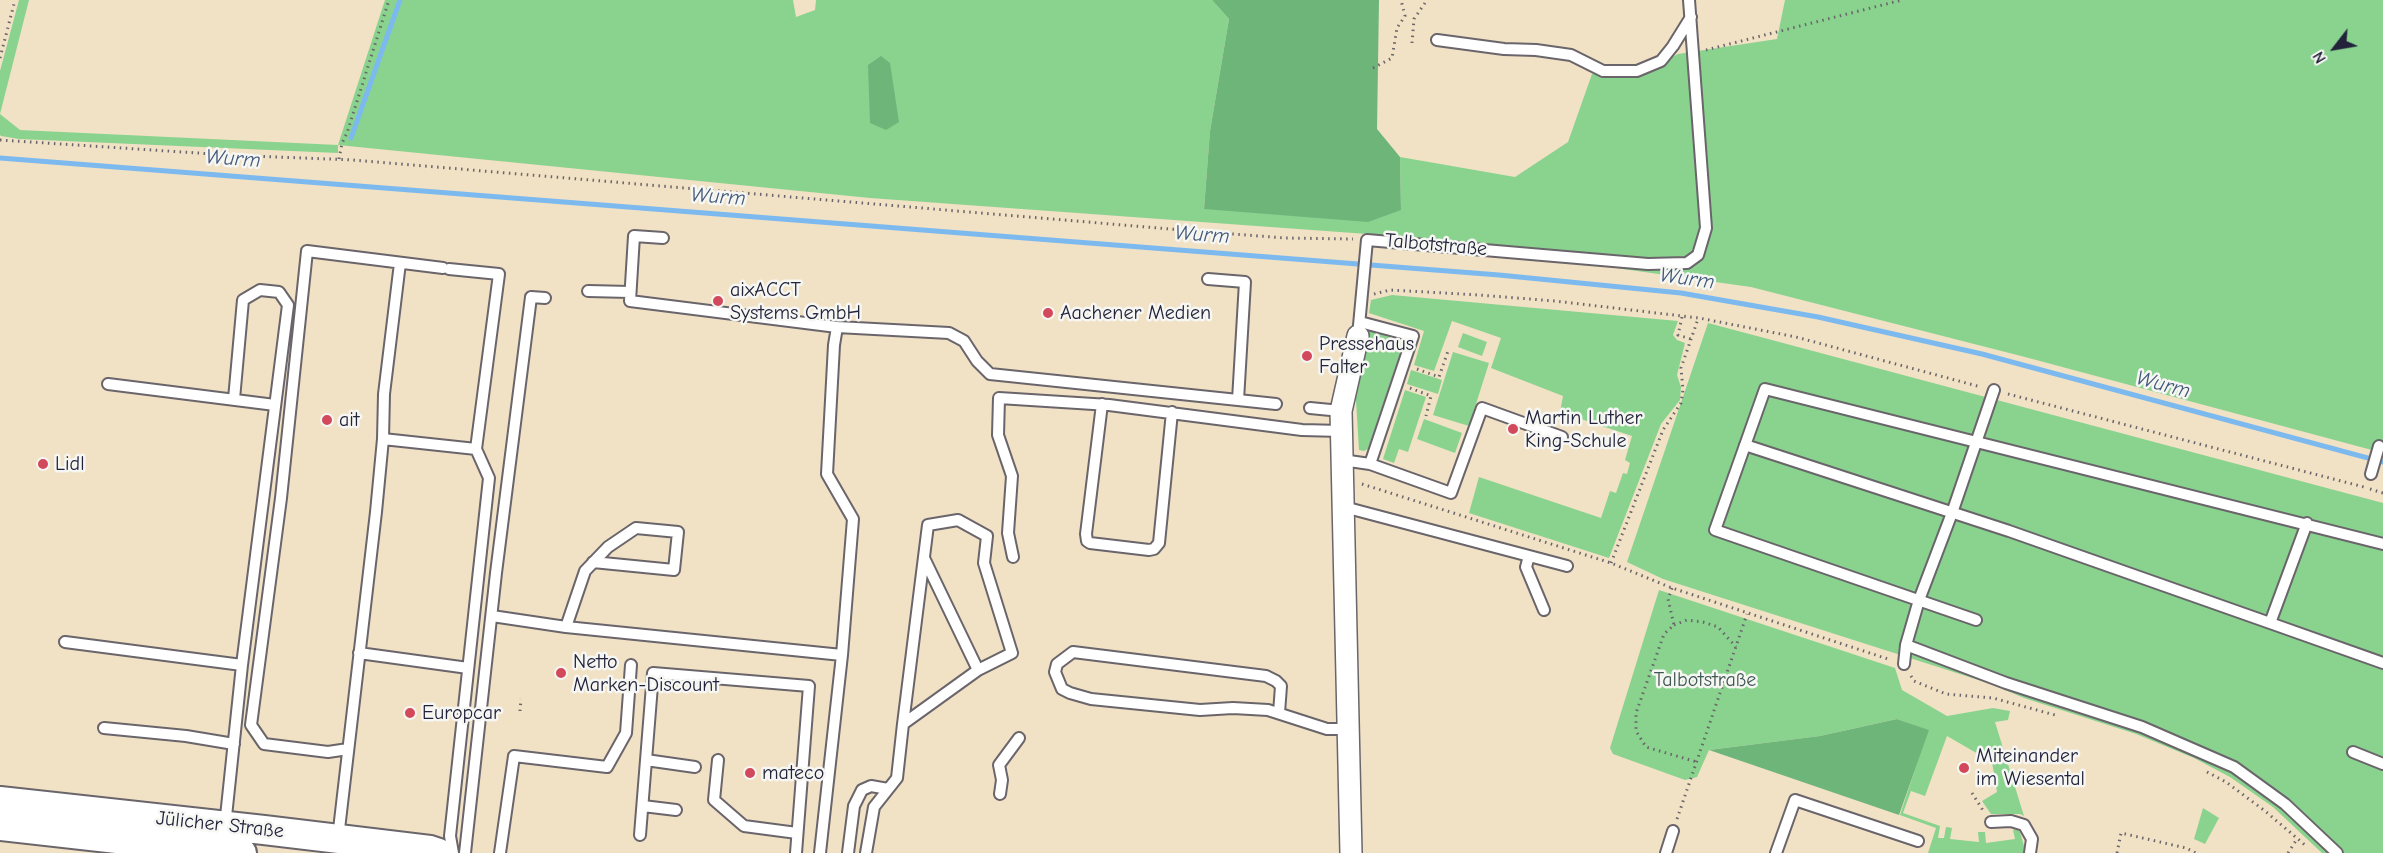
<!DOCTYPE html>
<meta charset="utf-8">
<style>
body{margin:0}
#map{position:relative;width:2383px;height:853px;overflow:hidden;background:#f1e1c5;font-family:"Comic Neue",sans-serif}
canvas{display:block}
.north{position:absolute;left:2305px;top:18px;width:60px;height:60px;-webkit-text-stroke:4px #f6f6f2;paint-order:stroke;rotate:239deg;font-size:16px;font-weight:700;line-height:24px;text-align:center;color:#22223b}
.north::after{content:'';display:block;margin:auto;width:21px;height:27px;background:#22223b;clip-path:polygon(50% 0,100% 100%,50% 72%,0 100%)}
</style>
<div id="map">
<canvas width="2383" height="853"></canvas>
<div class="north">N</div>
</div>
<script>
const context = document.querySelector('canvas').getContext('2d');
context.lineJoin = 'round';
function fill(path, color) {
  context.fillStyle = color;
  context.fill(path, 'evenodd');
}
function toPath(rows) {
  const path = new Path2D();
  for (const r of rows) {
    path.moveTo(r[0], r[1]);
    for (let i = 2; i < r.length; i += 2) path.lineTo(r[i], r[i + 1]);
  }
  return path;
}
function trace(path, color, width, dash) {
  context.strokeStyle = color;
  context.lineWidth = width;
  context.lineCap = dash ? 'butt' : 'round';
  context.setLineDash(dash || []);
  context.stroke(path);
}
function write(font, color, halo, rows, align = 'center') {
  context.font = font + ' "Comic Neue",sans-serif';
  context.lineWidth = 5;
  context.setLineDash([]);
  context.textBaseline = 'middle';
  context.strokeStyle = halo;
  context.fillStyle = color;
  for (const [text, x, y, turn = 0] of rows) {
    context.save();
    context.translate(x, y);
    context.rotate((+turn || 0) * Math.PI / 180);
    context.textAlign = isNaN(turn) ? turn : align;
    if (halo) context.strokeText(text, 0, 0);
    context.fillText(text, 0, 0);
    context.restore();
  }
}
fill(toPath([
 [19,0,29,0,0,114,20,130,338,145,385,0,793,0,796,17,815,10,816,0,1212,0,1229,19,1210,131,1204,209,1401,209,1400,157,1515,177,1568,142,1592,74,1639,74,1678,54,1777,39,1785,0,2383,0,2383,453,2025,357,1751,287,1381,235,870,198,338,145,338,153,19,139,1,136,0,135,0,71],
 [1392,295,1678,321,1673,335,1677,340,1685,343,1677,375,1681,387,1680,400,1661,424,1609,558,1469,513,1479,477,1601,518,1610,491,1616,493,1623,473,1627,474,1630,463,1625,460,1632,436,1560,412,1563,396,1491,368,1501,338,1452,321,1434,371,1414,365,1424,331,1369,313,1371,300],
 [1708,323,2383,503,2383,853,2322,853,2273,807,2230,777,2194,758,2136,734,2024,698,1991,684,1663,579,1627,562],
 [1368,330,1401,341,1402,348,1368,449,1364,451,1359,450,1355,384],
 [1463,333,1487,342,1482,356,1458,347],
 [1453,352,1489,363,1469,426,1433,415],
 [1411,370,1442,380,1438,394,1407,384],
 [1405,390,1426,397,1408,452,1399,449,1394,463,1383,459],
 [1424,419,1462,433,1455,453,1417,439],
 [1659,590,1895,668,1902,690,1947,716,1993,708,2010,711,2008,720,1995,722,2024,816,2020,814,1991,814,1982,801,1997,792,1992,762,1947,736,1925,796,1911,791,1903,813,1940,826,1938,838,1944,838,1946,827,1952,828,1950,839,1979,842,1978,832,1985,832,1986,843,2015,839,2013,830,2017,829,2020,832,2026,853,1928,853,1936,828,1900,815,1928,730,1897,719,1820,736,1709,750,1697,777,1685,780,1613,754,1610,748],
 [2203,808,2219,818,2205,844,2194,839]
]), '#89d38f');
fill(toPath([
 [1212,0,1379,0,1377,129,1400,157,1401,210,1368,222,1204,209,1210,131,1229,19],
 [881,56,890,63,899,122,886,130,870,123,868,65],
 [1897,719,1929,730,1899,815,1709,750,1820,736]
]), '#6eb57a');
trace(toPath([
 [351,138,400,0],
 [0,158,1499,275,1681,293,1818,317,1982,354,2383,462]
]), '#7bb9ee', 5);
const service = toPath([
 [1437,40,1504,49,1536,50,1571,55,1603,71,1637,71,1661,61,1673,46,1691,17],
 [663,238,634,236,630,301,837,327,949,333,964,341,977,361,990,374,1238,400,1245,282,1208,279],
 [449,269,499,274,476,449,489,478,450,836,453,853],
 [588,291,630,292],
 [1360,322,1413,336,1370,464],
 [1358,336,1367,240,1648,264,1687,263,1698,255,1706,228,1689,0],
 [108,384,275,405],
 [234,399,243,300,260,290,279,292,288,305,242,665],
 [1238,400,1276,404],
 [1102,404,1086,534,1087,541,1090,543,1149,550,1154,549,1159,543,1172,412],
 [1310,408,1341,411],
 [383,439,476,449],
 [1745,445,2009,531,2270,623,2307,523],
 [1342,460,1370,464,1451,493,1482,408,1562,437],
 [2371,474,2379,446],
 [1344,507,1567,566],
 [1529,556,1526,567,1544,610],
 [1013,557,1008,533,1012,476,998,435,999,398,1109,405,1302,430,1341,431],
 [924,558,978,670],
 [492,616,566,627,842,655],
 [1976,620,1715,530,1765,389,2383,544],
 [2270,623,2383,663],
 [566,627,585,571,608,547,636,528,678,532,674,570,593,562],
 [65,642,242,665,225,826],
 [1906,645,2006,683,2142,727,2234,767,2285,804,2337,853],
 [359,653,468,668],
 [1904,664,1906,645,1919,600,1952,513,1994,390],
 [1279,713,1281,686,1276,681,1266,676,1073,652,1057,664,1055,672,1062,689,1070,693,1091,699,1200,710,1233,708,1268,710,1327,729,1349,729],
 [104,728,186,736,234,744],
 [348,749,328,752,264,744,251,725,281,498,307,251,443,268],
 [2353,752,2383,764],
 [646,760,695,767],
 [718,760,714,800,744,826,797,833],
 [1000,794,1002,780,999,765,1019,738],
 [643,806,676,810],
 [1991,822,2011,821,2024,825,2032,839,2030,853],
 [640,835,653,673,809,686,796,853],
 [338,838,376,512,383,439,384,394,400,263],
 [465,853,496,573,531,297,545,298],
 [500,853,514,756,607,767,626,733,631,665],
 [820,853,842,655,853,519,827,474,834,345,837,327],
 [848,853,854,806,862,790,871,786,888,789],
 [866,853,874,807,897,778,903,724,928,525,958,520,987,536,984,563,1012,653,978,670,903,724],
 [1666,853,1673,831],
 [1776,853,1795,800,1918,841]
]);
const minor = toPath([
 [1351,853,1341,411,1358,336]
]);
const secondary = toPath([
 [0,801,264,830,430,850,439,853],
 [0,826,242,853]
]);
trace(service, '#6a656b', 14);
trace(minor, '#6a656b', 24);
trace(secondary, '#6a656b', 32);
trace(toPath([
 [1412,43,1414,19,1427,0],
 [1706,50,1902,0],
 [0,58,15,0],
 [1373,68,1392,58,1397,28,1405,16,1401,0],
 [0,140,228,155,353,160,1194,231,1285,238,1353,239],
 [339,159,342,143,347,133,389,0],
 [1374,294,1390,290,1479,295,1555,301,1699,318,1796,337,1981,387],
 [1682,317,1678,335,1691,339],
 [1417,369,1439,377,1448,351],
 [1410,388,1431,396,1426,416],
 [2008,394,2364,487],
 [1362,484,1611,563,1672,588,1891,660],
 [2370,489,2383,493],
 [1611,563,1663,430,1681,403,1683,390,1681,368,1698,319],
 [1672,588,1668,599,1674,625,1664,634,1636,713,1636,731,1646,747,1697,762],
 [1674,625,1687,620,1703,622,1718,627,1736,647],
 [1911,676,1914,681,1946,694,1993,698,2055,715],
 [520,711,521,699],
 [2207,772,2226,782,2265,811,2305,845],
 [1972,793,1984,812],
 [1677,819,1747,614],
 [2117,853,2121,833,2186,848,2196,853],
 [2288,853,2297,839]
]), '#6a656b', 3, [1.5, 4.5]);
trace(service, '#fff', 10);
trace(minor, '#fff', 21);
trace(secondary, '#fff', 28);
for (const [x, y, r, color] of [
 [718,301,6,"#d1495b"],
 [1048,313,6,"#d1495b"],
 [1307,356,6,"#d1495b"],
 [327,420,6,"#d1495b"],
 [1513,429,6,"#d1495b"],
 [43,464,6,"#d1495b"],
 [561,673,6,"#d1495b"],
 [410,713,6,"#d1495b"],
 [1964,768,6,"#d1495b"],
 [750,773,6,"#d1495b"]
]) {
  const dot = new Path2D();
  dot.arc(x, y, r, 0, 2 * Math.PI);
  context.fillStyle = color;
  context.fill(dot);
  trace(dot, '#f6f6f2', 2);
}
write('20px', '#22223b', '#f6f6f2', [
 ["Talbotstraße",1436,245,5],
 ["Jülicher Straße",220,825,6]
]);
write('20px', '#22223b', '#f6f6f2', [
 ["aixACCT",730,290],
 ["Systems GmbH",730,313],
 ["Aachener Medien",1060,313],
 ["Pressehaus",1319,344],
 ["Falter",1319,367],
 ["Martin Luther",1525,418],
 ["King-Schule",1525,441],
 ["ait",339,420],
 ["Lidl",55,464],
 ["Netto",573,662],
 ["Marken-Discount",573,685],
 ["Europcar",422,713],
 ["Miteinander",1976,756],
 ["im Wiesental",1976,779],
 ["mateco",762,773]
], 'left');
write('20px', '#415754', '#f6f6f2', [
 ["Talbotstraße",1705,680]
]);
write('italic 21px', '#41577a', '#f6f6f2', [
 ["Wurm",233,159,4],
 ["Wurm",718,197,4],
 ["Wurm",1202,235,4],
 ["Wurm",1687,279,8],
 ["Wurm",2163,385,15]
]);
</script>
